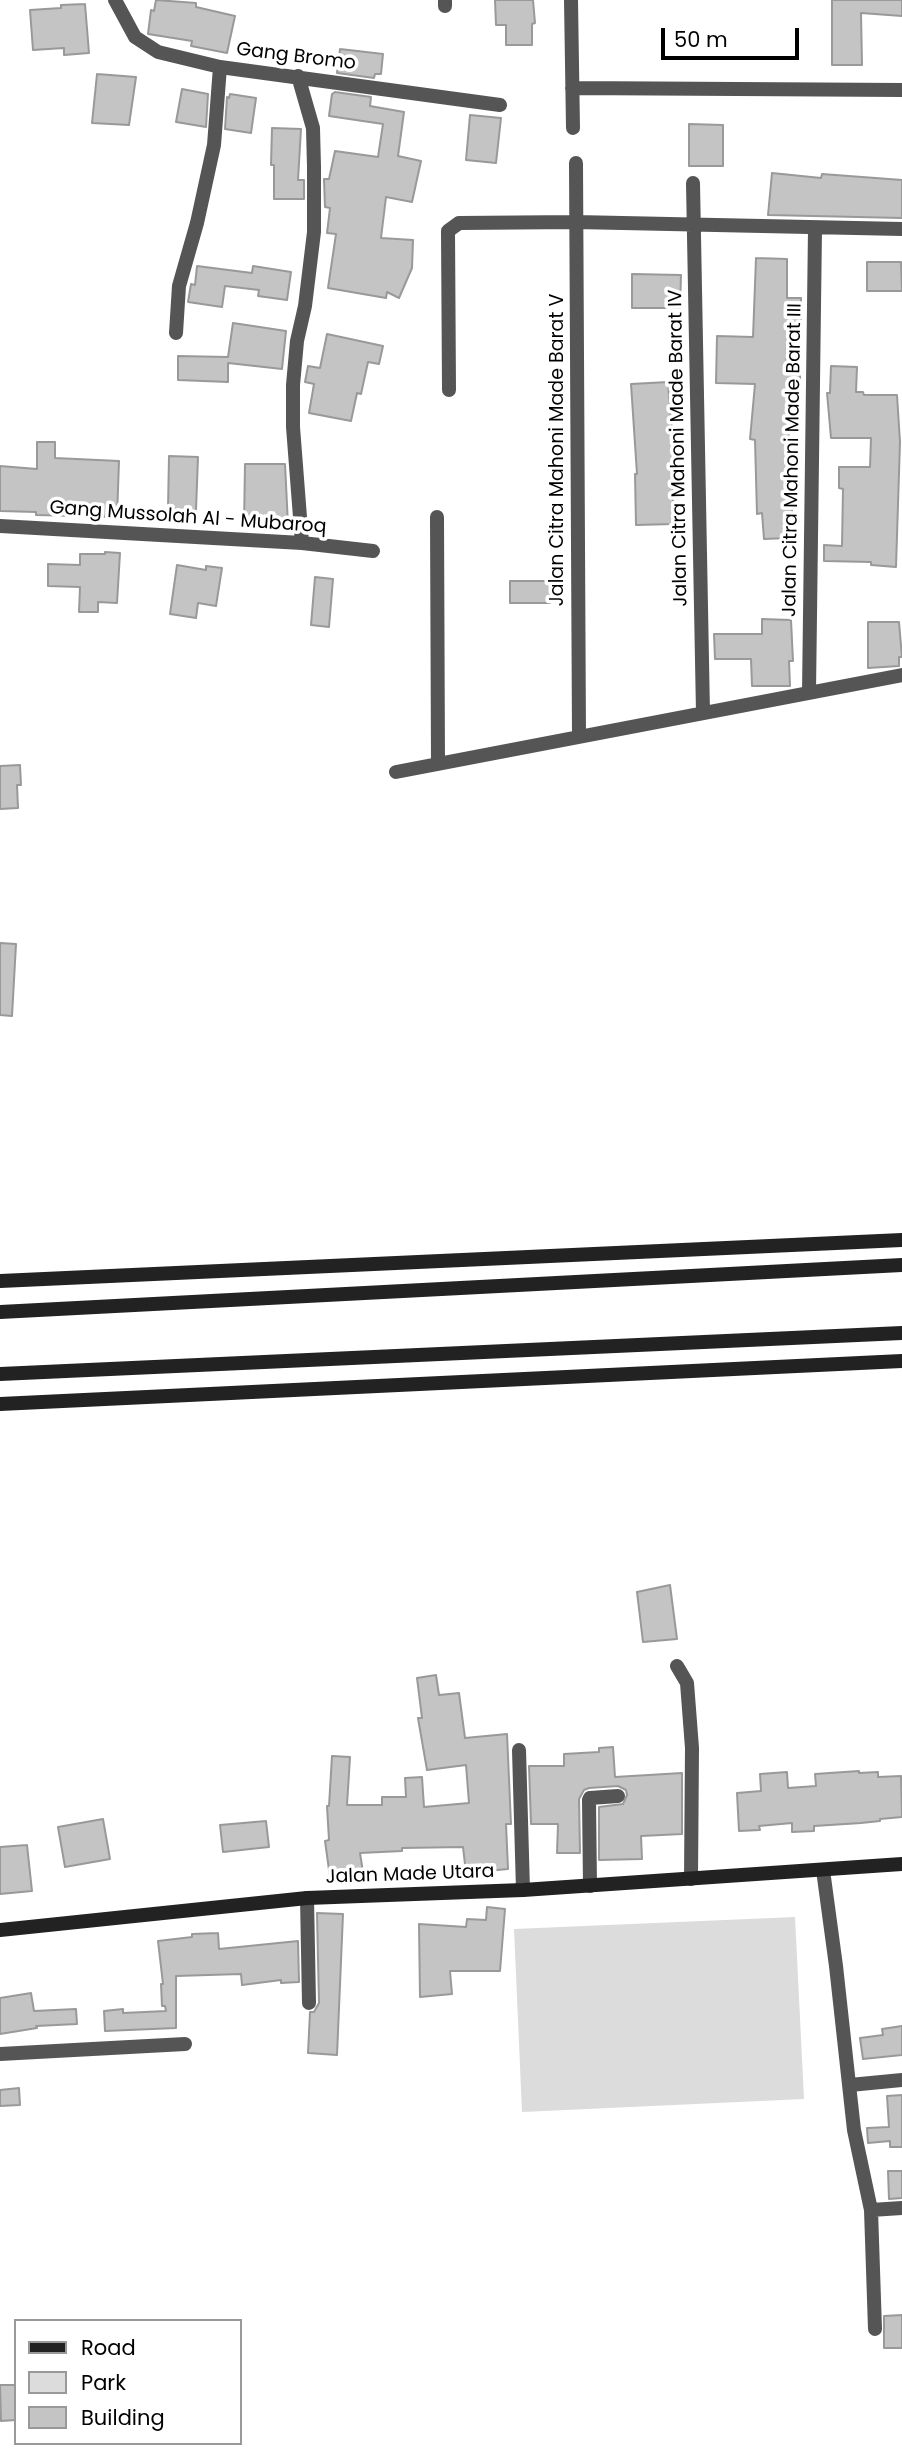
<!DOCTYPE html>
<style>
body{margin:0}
#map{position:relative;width:902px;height:2459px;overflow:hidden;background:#fff;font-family:Poppins,sans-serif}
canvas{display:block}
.legend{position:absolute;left:14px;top:2319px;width:228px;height:126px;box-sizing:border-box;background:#fff;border:2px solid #999;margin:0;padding:9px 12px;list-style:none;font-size:21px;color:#000}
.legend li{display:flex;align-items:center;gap:14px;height:35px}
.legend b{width:35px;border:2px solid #999}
.scale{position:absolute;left:661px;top:28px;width:138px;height:32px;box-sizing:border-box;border:4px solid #000;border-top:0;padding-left:9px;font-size:21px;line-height:24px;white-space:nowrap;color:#000;-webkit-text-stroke:5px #fff;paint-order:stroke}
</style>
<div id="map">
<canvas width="902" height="2459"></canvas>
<ul class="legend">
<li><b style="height:9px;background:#222"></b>Road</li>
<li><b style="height:19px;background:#dcdcdc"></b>Park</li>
<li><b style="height:19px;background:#c4c4c4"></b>Building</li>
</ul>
<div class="scale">50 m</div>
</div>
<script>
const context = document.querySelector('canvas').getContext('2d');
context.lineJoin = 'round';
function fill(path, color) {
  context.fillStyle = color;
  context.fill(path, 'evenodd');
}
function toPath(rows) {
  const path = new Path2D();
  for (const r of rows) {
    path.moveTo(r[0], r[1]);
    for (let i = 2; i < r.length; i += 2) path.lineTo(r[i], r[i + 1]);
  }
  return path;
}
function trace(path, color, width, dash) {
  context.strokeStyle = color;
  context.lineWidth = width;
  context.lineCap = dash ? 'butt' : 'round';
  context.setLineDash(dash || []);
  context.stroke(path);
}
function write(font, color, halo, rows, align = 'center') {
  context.font = font + ' Poppins,sans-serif';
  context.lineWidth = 7;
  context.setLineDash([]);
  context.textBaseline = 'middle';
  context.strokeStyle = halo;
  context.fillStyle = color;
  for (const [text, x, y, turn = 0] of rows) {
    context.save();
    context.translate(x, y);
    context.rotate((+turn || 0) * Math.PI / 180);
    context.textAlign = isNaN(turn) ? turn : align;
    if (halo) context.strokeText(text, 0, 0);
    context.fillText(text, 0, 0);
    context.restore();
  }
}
fill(toPath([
 [795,1917,804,2099,522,2112,514,1929]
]), '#dcdcdc');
const building = toPath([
 [156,0,196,3,196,7,235,16,227,53,191,46,192,41,148,34,151,10,154,11,156,0],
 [495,0,533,0,535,23,532,24,532,45,506,45,506,25,496,25,495,0],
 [832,0,902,0,902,16,861,13,862,65,832,65,832,0],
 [85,4,89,53,64,55,64,48,33,50,30,10,61,8,61,5,85,4],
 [340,49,383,54,381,74,375,74,374,78,337,73,340,49],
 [97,74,136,77,129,125,92,123,97,74],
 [182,89,208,94,206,127,176,122,182,89],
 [335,92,371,97,370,106,404,112,398,156,421,161,412,202,386,197,381,238,413,240,412,268,399,298,387,292,386,298,328,288,336,234,327,233,330,208,325,207,324,179,329,179,335,151,378,157,383,124,329,116,332,94,335,92],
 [230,94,256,98,251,133,225,129,227,97,229,98,230,94],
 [470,115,501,118,496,163,466,160,470,115],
 [689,124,723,125,723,166,689,166,689,124],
 [272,128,301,129,298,180,304,180,304,199,274,199,274,165,271,165,272,128],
 [772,173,821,178,822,174,902,180,902,218,768,215,772,173],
 [756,258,787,259,787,298,801,298,801,333,787,333,786,373,800,373,800,389,794,389,786,462,792,462,792,513,787,513,788,538,764,539,762,513,757,514,755,440,750,439,755,384,716,383,717,336,753,337,756,258],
 [867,262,901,262,902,291,867,291,867,262],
 [197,266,252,273,253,266,291,272,287,300,258,296,259,290,225,286,222,307,188,302,191,284,195,285,197,266],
 [632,274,681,275,680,308,632,308,632,274],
 [233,323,286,331,282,369,228,363,228,382,178,380,178,356,228,357,233,323],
 [327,334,383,346,379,364,368,362,361,394,357,393,351,421,309,413,314,384,305,382,308,366,320,368,327,334],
 [831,366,857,367,856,392,863,392,864,395,897,395,900,442,896,567,871,565,871,562,824,561,824,545,842,546,843,489,839,488,839,467,870,467,871,438,831,438,827,393,830,393,831,366],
 [668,382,673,444,673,524,636,525,635,474,637,474,631,384,668,382],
 [37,442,55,442,55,458,119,461,117,517,36,515,36,512,0,511,0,466,37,469,37,442],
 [169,456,198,457,196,510,168,509,169,456],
 [245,464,285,464,288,525,244,526,245,464],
 [105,552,120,553,117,603,98,602,98,612,79,612,80,587,48,586,48,564,80,565,80,554,105,554,105,552],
 [177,565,206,570,206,566,222,568,216,606,198,603,196,618,170,614,177,565],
 [315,577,333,579,329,627,311,625,315,577],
 [510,581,550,581,550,603,510,603,510,581],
 [762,619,791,620,793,661,789,661,790,686,752,686,751,659,715,659,714,634,762,634,762,619],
 [868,622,899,622,902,657,899,657,899,666,868,668,868,622],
 [20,765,21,785,17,785,18,808,0,809,0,766,20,765],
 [0,943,16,944,12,1016,0,1015,0,943],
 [670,1585,677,1639,643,1642,637,1592,670,1585],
 [436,1675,439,1695,459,1693,465,1738,507,1734,511,1824,506,1824,508,1869,466,1873,463,1847,402,1848,402,1851,360,1853,363,1872,330,1877,325,1841,329,1840,327,1806,329,1806,332,1756,350,1757,347,1805,382,1805,382,1797,406,1797,405,1778,422,1777,424,1807,469,1803,466,1765,427,1770,418,1718,422,1718,417,1678,436,1675],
 [613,1747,615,1777,682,1773,682,1834,641,1836,642,1859,599,1860,599,1807,623,1804,627,1795,626,1790,618,1786,589,1788,584,1790,579,1799,580,1853,557,1853,558,1824,531,1824,529,1766,564,1766,564,1754,599,1752,599,1748,613,1747],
 [859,1771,859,1773,878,1772,878,1777,901,1776,902,1817,880,1819,880,1821,861,1823,814,1826,814,1831,792,1832,792,1823,759,1826,760,1830,739,1831,737,1793,761,1791,760,1774,787,1772,788,1788,816,1786,815,1774,859,1771],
 [103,1819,110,1859,65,1867,58,1827,103,1819],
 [266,1821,269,1847,223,1852,220,1825,266,1821],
 [27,1845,32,1891,0,1894,0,1847,27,1845],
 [487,1907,505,1909,500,1971,450,1971,452,1994,420,1997,419,1924,466,1927,467,1919,486,1920,487,1907],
 [317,1913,343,1914,337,2055,308,2053,310,2012,314,2012,319,2003,317,1913],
 [218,1933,219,1949,298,1941,299,1982,281,1983,281,1980,242,1985,241,1974,176,1976,176,2028,105,2031,104,2011,123,2009,123,2013,166,2011,165,2006,162,2006,161,1984,163,1984,158,1941,192,1937,192,1934,218,1933],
 [31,1993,34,2011,76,2009,77,2024,36,2026,37,2028,0,2034,0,1998,31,1993],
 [902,2026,902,2055,863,2059,860,2038,883,2035,882,2029,902,2026],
 [19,2088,20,2105,0,2106,0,2090,19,2088],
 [902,2095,902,2147,890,2147,890,2141,868,2143,867,2128,889,2127,887,2096,902,2095],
 [888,2171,902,2171,902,2198,889,2199,888,2171],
 [902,2315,902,2348,884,2348,884,2316,902,2315],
 [0,2385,16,2385,16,2420,1,2421,0,2385]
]);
fill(building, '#c4c4c4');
trace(building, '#999', 2);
trace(toPath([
 [115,0,135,37,158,52,220,67,500,105],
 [571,0,573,128],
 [445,6,445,0],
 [298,76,313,128,314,167,314,232,305,306,297,341,293,385,293,427,302,543],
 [572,88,902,90],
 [576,163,579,736],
 [693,183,703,713],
 [176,333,179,286,197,223,214,145,220,67],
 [449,390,448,231,459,223,576,222,902,229],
 [437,517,438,764],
 [0,526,302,543,373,551],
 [809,692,815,229],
 [396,772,902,675],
 [677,1666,687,1683,692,1748,691,1879],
 [519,1750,523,1890],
 [823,1870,836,1966,854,2130,871,2210,875,2329],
 [590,1886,589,1800,590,1798,618,1796],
 [307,1898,309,2003],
 [0,2054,185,2044],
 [850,2085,902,2080],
 [871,2210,902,2208]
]), '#555', 14);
trace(toPath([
 [0,1281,902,1240],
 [0,1312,902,1265],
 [0,1374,902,1333],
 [0,1404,902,1361],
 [0,1930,307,1898,523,1890,902,1864]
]), '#222', 14);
write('19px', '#000', '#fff', [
 ["Gang Bromo",296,57,7],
 ["Jalan Citra Mahoni Made Barat IV",679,448,-91],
 ["Jalan Citra Mahoni Made Barat V",558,450,-90],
 ["Jalan Citra Mahoni Made Barat III",793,460,-89],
 ["Gang Mussolah Al - Mubaroq",188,518,4],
 ["Jalan Made Utara",410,1875,-2]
]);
</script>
